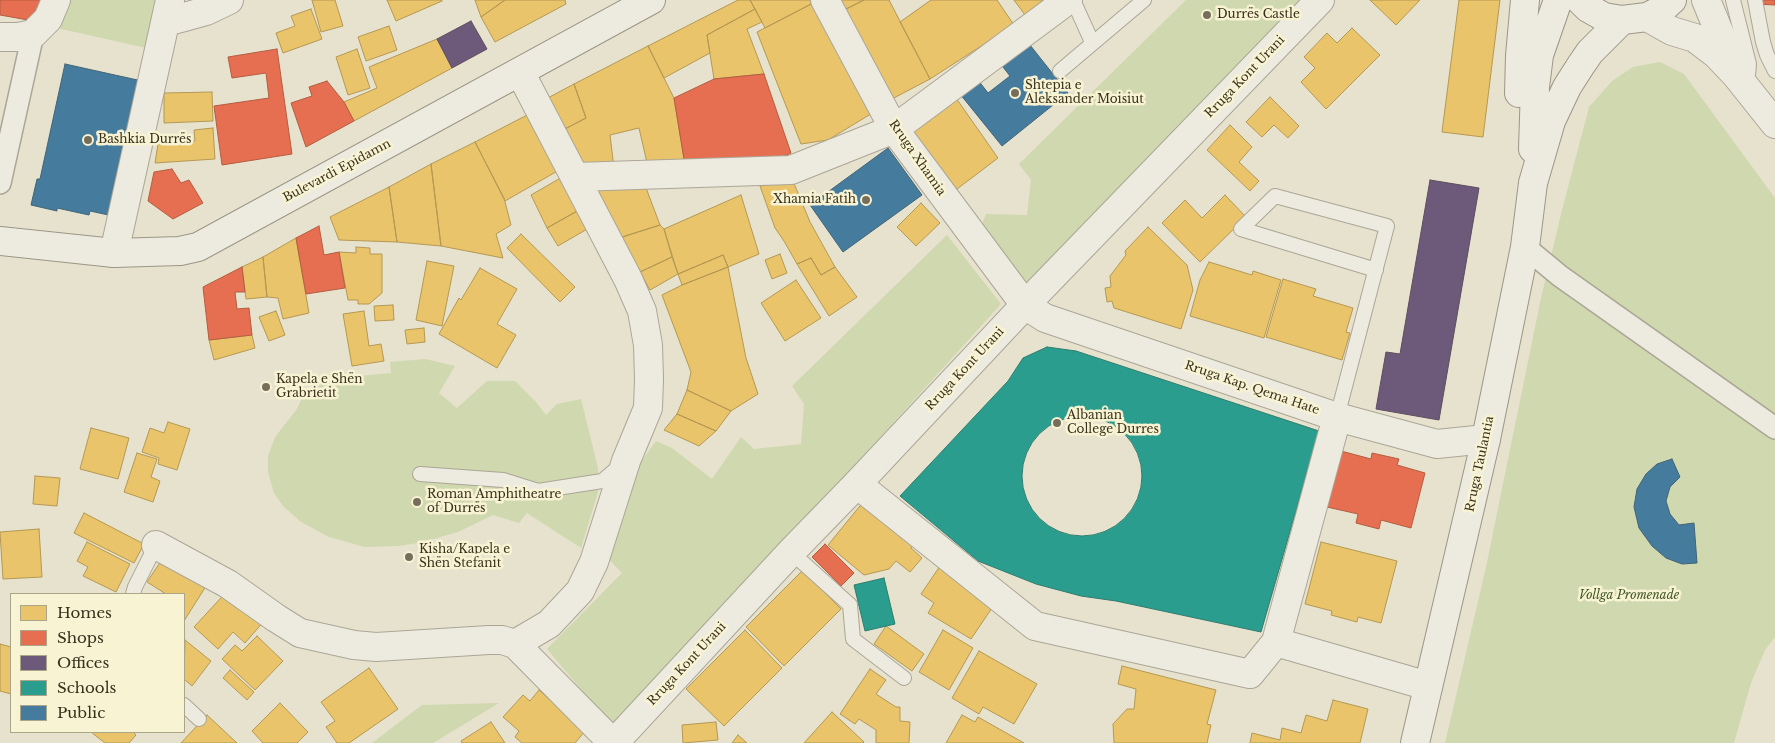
<!DOCTYPE html>
<meta charset="utf-8">
<style>
body{margin:0}
#map{position:relative;width:1775px;height:743px;overflow:hidden;background:#e6e2ce;font-family:"Libre Baskerville",serif}
canvas{display:block}
.legend{position:absolute;left:10px;top:593px;width:175px;height:140px;box-sizing:border-box;background:#f7f3d3;border:1px solid #aba58a;margin:0;padding:6px 9px;list-style:none;font-size:15px;color:#3a301d}
.legend li{display:flex;align-items:center;gap:10px;height:25px}
.legend b{width:25px;border:1px solid #aba58a}
</style>
<div id="map">
<canvas width="1775" height="743"></canvas>
<ul class="legend">
<li><b style="height:14px;background:#e9c46a"></b>Homes</li>
<li><b style="height:14px;background:#e76f51"></b>Shops</li>
<li><b style="height:14px;background:#6d597a"></b>Offices</li>
<li><b style="height:14px;background:#2a9d8f"></b>Schools</li>
<li><b style="height:14px;background:#457b9d"></b>Public</li>
</ul>
</div>
<script>
const context = document.querySelector('canvas').getContext('2d');
context.lineJoin = 'round';
function fill(path, color) {
  context.fillStyle = color;
  context.fill(path, 'evenodd');
}
function toPath(rows) {
  const path = new Path2D();
  for (const r of rows) {
    if (r.length === 3) {
      path.moveTo(r[0] + r[2], r[1]);
      path.arc(r[0], r[1], r[2], 0, 2 * Math.PI);
      continue;
    }
    path.moveTo(r[0], r[1]);
    for (let i = 2; i < r.length; i += 2) path.lineTo(r[i], r[i + 1]);
  }
  return path;
}
function trace(path, color, width, dash) {
  context.strokeStyle = color;
  context.lineWidth = width;
  context.lineCap = dash ? 'butt' : 'round';
  context.setLineDash(dash || []);
  context.stroke(path);
}
function write(font, color, halo, rows, align = 'center') {
  context.font = font + ' "Libre Baskerville",serif';
  context.lineWidth = 5;
  context.setLineDash([]);
  context.textBaseline = 'middle';
  context.strokeStyle = halo;
  context.fillStyle = color;
  for (const [text, x, y, turn = 0] of rows) {
    context.save();
    context.translate(x, y);
    context.rotate((+turn || 0) * Math.PI / 180);
    context.textAlign = isNaN(turn) ? turn : align;
    if (halo) context.strokeText(text, 0, 0);
    context.fillText(text, 0, 0);
    context.restore();
  }
}
fill(toPath([
 [63,0,166,0,155,50,57,28],
 [1186,0,1304,0,1029,288,982,224,986,214,1027,215,1031,180,1019,164],
 [1660,62,1684,74,1775,198,1775,637,1765,650,1751,683,1734,743,1445,743,1486,567,1541,298,1562,210,1589,107,1612,81,1633,67],
 [947,235,1001,304,615,730,547,649,622,573,602,552,621,490,656,441,672,448,712,479,741,437,754,449,801,444,804,404,792,386],
 [425,359,455,366,439,393,457,408,487,381,515,381,536,402,546,415,557,404,581,399,598,468,598,492,581,548,527,513,519,523,493,515,458,532,419,543,398,546,365,547,329,537,301,522,283,506,274,493,268,472,268,456,275,437,297,409,301,400,328,379,391,373,390,362],
 [499,703,433,743,372,743,422,705]
]), '#d0d8af');
const homes = toPath([
 [312,0,335,0,343,26,321,32,312,0],
 [387,0,442,0,442,1,396,21,387,0],
 [475,0,505,0,481,17,475,0],
 [505,0,565,0,566,4,495,42,481,17,505,0],
 [738,0,750,0,755,9,707,35,710,53,664,78,648,46,738,0],
 [750,0,817,0,817,1,765,28,750,0],
 [838,0,864,0,844,10,838,0],
 [864,0,889,0,930,79,890,100,844,10,864,0],
 [931,0,997,0,1014,25,930,79,900,22,931,0],
 [1014,0,1046,0,1025,15,1014,0],
 [1370,0,1420,0,1396,25,1370,0],
 [1459,0,1500,0,1483,137,1442,132,1459,0],
 [817,1,874,112,828,140,801,144,757,32,817,1],
 [311,9,322,39,283,53,276,33,295,26,291,16,311,9],
 [755,9,762,22,747,29,764,74,714,79,707,35,755,9],
 [389,26,397,50,366,61,358,37,389,26],
 [1352,28,1380,55,1326,109,1301,82,1315,68,1304,57,1327,33,1337,43,1352,28],
 [437,39,452,68,354,121,344,102,377,88,369,67,437,39],
 [648,46,674,98,685,165,648,167,639,128,610,135,614,168,582,170,561,131,586,118,574,84,648,46],
 [357,49,370,88,348,95,336,57,357,49],
 [574,84,586,118,561,131,544,100,574,84],
 [212,92,213,121,164,123,164,93,212,92],
 [1270,97,1299,126,1288,138,1274,125,1262,137,1246,122,1270,97],
 [956,98,998,158,953,192,909,128,956,98],
 [531,113,561,169,505,201,475,142,531,113],
 [1230,125,1252,147,1239,162,1259,181,1250,191,1207,150,1230,125],
 [213,128,215,159,155,163,158,144,195,141,194,130,213,128],
 [475,142,504,198,511,225,496,234,503,258,441,246,431,164,475,142],
 [431,164,441,246,397,242,389,187,431,164],
 [564,176,579,210,547,228,531,195,564,176],
 [643,180,660,225,619,238,592,183,643,180],
 [793,181,810,222,835,267,821,275,811,258,797,264,784,241,775,228,760,186,793,181],
 [389,187,397,242,339,240,330,217,389,187],
 [741,195,759,254,728,267,723,255,678,274,664,229,741,195],
 [1225,195,1246,217,1200,262,1162,223,1185,200,1202,218,1225,195],
 [921,203,940,223,916,246,897,227,921,203],
 [579,210,589,228,558,246,547,228,579,210],
 [660,225,664,229,672,257,640,272,619,238,660,225],
 [1148,227,1187,265,1193,290,1181,329,1114,308,1112,301,1107,302,1105,288,1111,287,1110,276,1126,255,1125,251,1148,227],
 [521,234,575,287,560,302,507,248,521,234],
 [296,238,309,313,283,319,278,298,267,297,263,257,296,238],
 [356,247,370,248,370,254,382,254,382,293,369,304,358,304,358,300,348,300,339,252,356,253,356,247],
 [780,254,787,273,772,279,765,260,780,254],
 [723,255,728,267,682,285,678,274,723,255],
 [263,257,267,297,246,299,242,267,263,257],
 [672,257,678,274,650,290,640,272,672,257],
 [811,258,821,275,835,267,857,297,829,316,797,264,811,258],
 [427,261,454,266,442,326,416,320,427,261],
 [1209,262,1252,275,1253,271,1281,280,1264,338,1190,316,1200,280,1209,262],
 [728,267,746,358,758,394,731,411,687,390,691,372,662,295,682,285,728,267],
 [480,268,517,289,497,324,516,335,497,368,439,334,459,298,461,300,480,268],
 [1283,279,1316,289,1313,296,1353,308,1346,332,1350,333,1342,360,1266,337,1283,279],
 [796,280,821,318,785,341,761,303,796,280],
 [393,305,394,320,375,321,374,306,393,305],
 [276,311,285,335,269,341,259,317,276,311],
 [364,311,369,346,381,344,384,361,352,366,343,314,364,311],
 [424,328,425,342,407,344,405,330,424,328],
 [252,335,255,348,214,360,209,340,252,335],
 [687,390,731,411,716,431,677,414,687,390],
 [677,414,716,431,699,446,664,430,677,414],
 [168,422,190,429,177,470,158,464,159,458,142,452,150,428,164,433,168,422],
 [91,428,129,438,118,479,80,469,91,428],
 [137,453,157,459,151,477,160,481,153,502,124,492,137,453],
 [35,476,60,478,57,506,33,504,35,476],
 [864,501,915,543,911,548,922,558,910,572,896,561,889,569,864,575,828,545,864,501],
 [84,513,144,544,134,563,74,533,84,513],
 [39,529,42,577,3,579,0,532,39,529],
 [87,542,130,564,116,592,83,576,88,567,77,561,87,542],
 [1321,542,1397,561,1381,623,1358,617,1357,622,1331,615,1332,611,1305,604,1321,542],
 [165,555,208,583,184,621,184,594,166,594,147,582,165,555],
 [940,566,994,605,971,639,928,613,934,603,921,594,940,566],
 [803,570,841,609,784,666,746,627,803,570],
 [230,588,265,620,245,643,233,632,218,649,194,627,230,588],
 [886,626,924,654,912,671,874,644,886,626],
 [745,630,782,668,724,726,686,689,745,630],
 [943,630,973,648,949,690,919,672,943,630],
 [257,636,283,661,255,690,222,659,235,645,242,651,257,636],
 [185,640,211,661,192,686,184,679,185,640],
 [0,644,11,647,11,694,0,691,0,644],
 [979,651,1037,684,1014,724,983,707,979,714,952,698,979,651],
 [1122,666,1216,690,1207,724,1211,725,1207,743,1114,743,1113,724,1127,709,1134,709,1136,689,1118,684,1122,666],
 [369,668,398,709,349,743,337,743,326,727,335,721,321,702,369,668],
 [870,669,886,680,876,694,896,707,900,707,900,721,910,722,909,743,876,743,876,730,859,719,855,724,840,714,870,669],
 [230,670,254,692,247,700,223,678,230,670],
 [539,690,585,731,575,743,522,743,515,737,519,731,503,717,523,695,530,701,539,690],
 [1333,700,1368,709,1360,743,1250,743,1252,733,1280,740,1282,728,1301,733,1306,715,1327,721,1333,700],
 [280,703,308,732,297,743,263,743,252,731,280,703],
 [832,712,864,742,863,743,804,743,832,712],
 [207,715,237,743,181,743,207,715],
 [962,715,975,722,978,717,1024,743,946,743,962,715],
 [491,722,505,743,462,743,461,741,491,722],
 [716,722,718,740,683,743,682,725,716,722],
 [91,732,133,732,136,735,129,743,105,743,91,732],
 [738,735,747,743,732,743,738,735]
]);
fill(homes, '#e9c46a');
trace(homes, '#b49853', 1);
const shops = toPath([
 [0,0,41,0,39,11,28,20,0,15,0,0],
 [1758,0,1775,0,1775,5,1757,4,1758,0],
 [277,49,292,154,222,165,214,106,269,98,266,73,232,78,228,57,277,49],
 [764,74,791,153,775,161,685,165,674,98,714,79,764,74],
 [327,81,344,102,354,121,306,147,291,103,312,96,309,87,327,81],
 [172,169,181,183,189,180,203,203,173,219,148,201,154,172,172,169],
 [319,226,324,255,339,252,345,288,306,294,296,238,319,226],
 [242,267,245,292,235,292,237,309,249,308,252,335,209,340,203,287,242,267],
 [1341,451,1371,459,1372,453,1399,459,1397,465,1425,473,1411,528,1381,520,1379,529,1356,523,1358,514,1327,507,1341,451],
 [825,544,854,573,841,586,812,557,825,544]
]);
fill(shops, '#e76f51');
trace(shops, '#b35c41', 1);
const offices = toPath([
 [471,21,487,49,452,68,437,39,471,21],
 [1430,180,1479,188,1439,420,1376,409,1386,352,1400,354,1430,180]
]);
fill(offices, '#6d597a');
trace(offices, '#5e4d5e', 1);
const schools = toPath([
 [1047,347,1076,351,1319,431,1261,632,1116,601,1081,596,1036,584,978,561,900,496,1008,381,1023,358,1047,347],
 [1082,476,60],
 [884,578,895,624,865,631,854,585,884,578]
]);
fill(schools, '#2a9d8f');
trace(schools, '#2f7c6d', 1);
const public = toPath([
 [1026,40,1068,93,1002,146,960,94,978,80,988,93,1010,76,999,62,1026,40],
 [65,64,142,81,113,216,90,211,89,215,57,208,57,211,31,205,37,179,40,179,65,64],
 [888,148,922,195,843,252,810,205,888,148],
 [1672,459,1680,477,1670,487,1666,501,1670,514,1679,525,1694,523,1697,563,1682,564,1666,558,1652,546,1639,528,1634,507,1637,489,1646,474,1657,464,1672,459]
]);
fill(public, '#457b9d');
trace(public, '#426477', 1);
const service = toPath([
 [1073,0,1092,42],
 [1733,0,1749,64,1747,88],
 [1755,0,1763,42,1767,55,1775,71],
 [1060,71,1144,0],
 [1337,417,1387,226,1275,196,1241,229,1376,270],
 [420,474,503,480,538,491,602,481,621,465],
 [791,552,850,605,853,639,904,678],
 [133,594,135,587,156,545],
 [184,705,199,719]
]);
const pedestrian = toPath([
 [0,183,33,34],
 [1525,247,1560,276,1775,428]
]);
const minor = toPath([
 [825,0,894,129,1025,305,1045,318,1337,417,1437,444,1486,439],
 [1706,0,1733,66],
 [1647,17,1672,31,1695,38,1716,54,1736,75,1775,124],
 [166,22,206,11,229,0],
 [0,37,18,37,33,34,48,19,56,0],
 [576,177,791,170,894,129,1068,0],
 [114,253,170,0],
 [857,484,1035,626,1250,674,1276,642,1337,417],
 [156,545,228,584,276,618,300,633,354,645,376,647,489,640,502,640,515,644,549,624,580,591,594,562,626,461,648,408,649,379,648,345,642,311,628,279,520,72],
 [1276,642,1428,686],
 [515,644,613,743]
]);
const tertiary = toPath([
 [614,743,791,552,857,484,1025,305,1320,0]
]);
const secondary = toPath([
 [1580,0,1588,8,1604,17,1622,20,1647,17,1661,10,1672,0],
 [1519,93,1520,56,1525,0],
 [1533,149,1535,87,1539,55,1558,0],
 [0,241,114,253,180,251,198,247,651,0],
 [1415,743,1486,439,1525,247,1533,183,1551,121,1567,87,1581,65,1590,52,1622,20]
]);
trace(service, '#aba696', 16);
trace(pedestrian, '#aba696', 24);
trace(minor, '#aba696', 30);
trace(tertiary, '#aba696', 30);
trace(secondary, '#9b9686', 30);
trace(service, '#edebdf', 14);
trace(pedestrian, '#edebdf', 21);
trace(minor, '#edebdf', 28);
trace(tertiary, '#edebdf', 28);
trace(secondary, '#edebdf', 28);
for (const [x, y, r, color] of [
 [1207,15,5,"#766e5b"],
 [1015,93,5,"#766e5b"],
 [88,140,5,"#766e5b"],
 [866,200,5,"#766e5b"],
 [266,387,5,"#766e5b"],
 [1057,423,5,"#766e5b"],
 [417,502,5,"#766e5b"],
 [409,557,5,"#766e5b"]
]) {
  const dot = new Path2D();
  dot.arc(x, y, r, 0, 2 * Math.PI);
  context.fillStyle = color;
  context.fill(dot);
  trace(dot, '#f7f3d3', 2);
}
write('12px', '#3a301d', '#f7f3d3', [
 ["Durrës Castle",1217,15],
 ["Shtepia e",1025,86],
 ["Aleksander Moisiut",1025,100],
 ["Bashkia Durrës",98,140],
 ["Xhamia Fatih",856,200,"right"],
 ["Kapela e Shën",276,380],
 ["Grabrietit",276,394],
 ["Albanian",1067,416],
 ["College Durres",1067,430],
 ["Roman Amphitheatre",427,495],
 ["of Durrës",427,509],
 ["Kisha/Kapela e",419,550],
 ["Shën Stefanit",419,564]
], 'left');
write('12px', '#3a301d', '#f7f3d3', [
 ["Rruga Kont Urani",1245,77,-46],
 ["Rruga Xhamia",917,158,55],
 ["Bulevardi Epidamn",337,171,-28],
 ["Rruga Kont Urani",965,369,-47],
 ["Rruga Kap. Qema Hate",1252,388,19],
 ["Rruga Taulantia",1480,464,-78],
 ["Rruga Kont Urani",687,664,-47]
]);
write('italic 12px', '#415823', '#f7f3d3', [
 ["Vollga Promenade",1629,596]
]);
</script>
